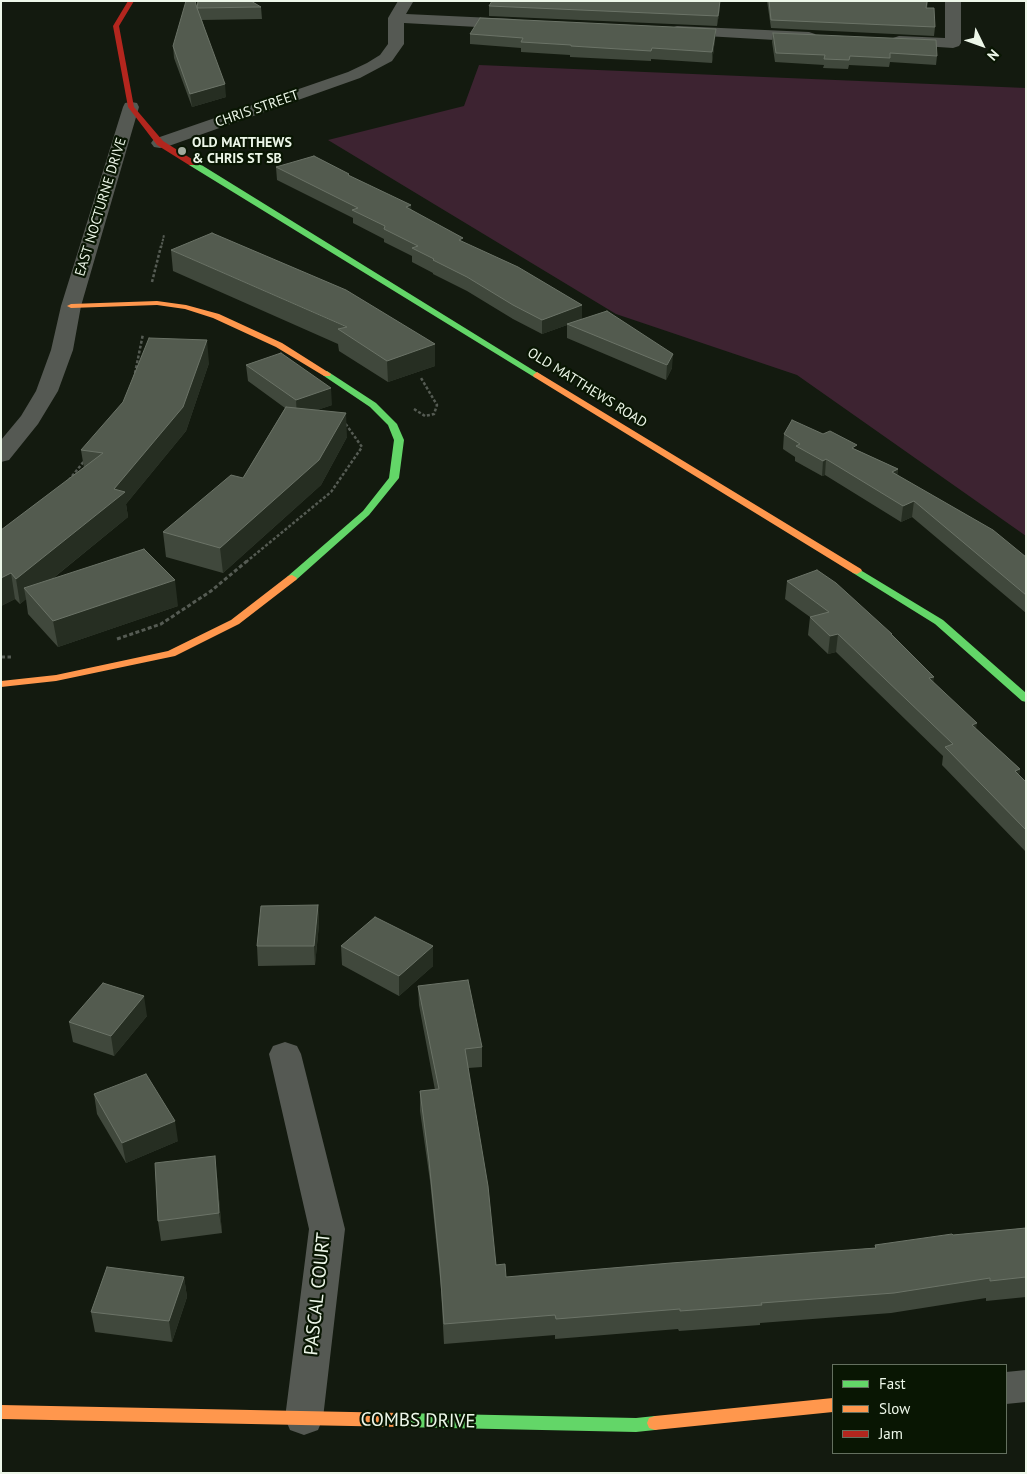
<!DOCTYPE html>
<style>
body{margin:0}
#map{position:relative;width:1027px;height:1474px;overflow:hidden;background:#131a0f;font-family:"PT Sans",sans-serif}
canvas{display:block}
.frame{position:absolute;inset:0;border:2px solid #edf7e9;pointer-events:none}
.legend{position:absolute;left:832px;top:1364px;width:175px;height:90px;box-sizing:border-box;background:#091603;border:1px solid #64705f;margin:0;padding:6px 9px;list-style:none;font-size:15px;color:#edf7e9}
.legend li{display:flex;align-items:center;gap:10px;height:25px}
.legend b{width:25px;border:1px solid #64705f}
.north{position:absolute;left:957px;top:20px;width:50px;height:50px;-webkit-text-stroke:4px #091603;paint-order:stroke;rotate:132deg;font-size:14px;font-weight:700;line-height:20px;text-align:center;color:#edf7e9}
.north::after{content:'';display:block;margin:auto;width:18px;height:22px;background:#edf7e9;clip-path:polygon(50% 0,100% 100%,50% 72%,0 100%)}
</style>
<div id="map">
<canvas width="1027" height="1474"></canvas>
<div class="frame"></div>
<ul class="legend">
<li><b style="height:6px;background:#63d668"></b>Fast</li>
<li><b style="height:6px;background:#ff974d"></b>Slow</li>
<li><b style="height:6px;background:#b3261e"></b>Jam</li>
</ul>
<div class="north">N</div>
</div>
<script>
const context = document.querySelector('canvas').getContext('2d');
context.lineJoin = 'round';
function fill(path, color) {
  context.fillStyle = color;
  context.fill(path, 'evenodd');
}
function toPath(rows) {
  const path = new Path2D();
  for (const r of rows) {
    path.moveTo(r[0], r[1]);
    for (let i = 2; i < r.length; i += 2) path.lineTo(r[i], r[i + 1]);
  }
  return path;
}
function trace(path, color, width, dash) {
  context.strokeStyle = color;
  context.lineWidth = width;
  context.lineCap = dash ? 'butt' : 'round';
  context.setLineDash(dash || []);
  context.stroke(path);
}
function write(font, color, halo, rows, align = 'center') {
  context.font = font + ' "PT Sans",sans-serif';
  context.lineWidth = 4.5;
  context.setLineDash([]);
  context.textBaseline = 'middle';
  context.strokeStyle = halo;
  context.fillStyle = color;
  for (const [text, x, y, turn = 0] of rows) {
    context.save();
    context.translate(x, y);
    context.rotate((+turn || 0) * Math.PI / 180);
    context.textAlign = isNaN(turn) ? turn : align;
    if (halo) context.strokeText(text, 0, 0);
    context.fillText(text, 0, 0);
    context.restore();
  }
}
fill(toPath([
 [479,65,1026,88,1026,536,797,375,616,314,328,140,464,106]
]), '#3d2331');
trace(toPath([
 [161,248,164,235]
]), '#555b53', 2, [2.5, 1]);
trace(toPath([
 [152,282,161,246],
 [134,378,143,334],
 [414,409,425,416,434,414,437,405,421,378],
 [69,480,85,460],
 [246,562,331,492,362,447,345,423]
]), '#555b53', 2.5, [3, 2]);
trace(toPath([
 [117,639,161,624,211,591,247,561],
 [1,657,11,657]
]), '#555b53', 3, [4, 2.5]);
fill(toPath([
 [398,1,413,2,406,14,514,19,519,21,522,24,519,27,514,29,404,23,404,44,392,61,360,78,166,147,160,148,154,147,151,143,154,139,348,72,367,63,380,55,388,44,388,18,398,1],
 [945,1,961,1,961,43,959,46,953,48,893,44,891,41,893,38,899,36,945,38,945,1],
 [677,26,809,32,815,34,817,37,815,40,809,42,671,34,669,31,671,28,677,26],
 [131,102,137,103,139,107,81,306,73,350,58,391,38,424,9,460,1,462,1,440,21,416,36,391,51,350,61,306,123,107,125,103,131,102],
 [285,1042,297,1046,301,1054,345,1229,323,1418,318,1430,304,1435,290,1430,285,1418,309,1229,269,1054,273,1046,285,1042],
 [1026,1370,1026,1402,1006,1404,1006,1372,1026,1370]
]), '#555953');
fill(toPath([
 [189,161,195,161,541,375,537,378,534,377,189,165,189,161],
 [327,371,376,403,397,424,404,440,399,478,369,515,296,580,292,581,287,578,288,576,363,511,389,478,394,440,388,425,370,407,324,376,323,374,327,371],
 [857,568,943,620,1026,693,1026,702,1022,701,935,624,853,573,852,571,857,568],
 [401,1413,636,1418,655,1416,661,1418,663,1423,661,1428,655,1430,636,1432,401,1427,395,1425,393,1420,395,1415,401,1413]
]), '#63d668');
fill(toPath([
 [157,301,186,305,219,314,282,343,331,374,330,376,324,376,276,347,213,318,185,309,157,305,71,308,67,306,71,304,157,301],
 [537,372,861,569,862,571,857,574,853,573,534,377,533,375,537,372],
 [292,575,297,578,296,580,239,624,175,656,56,681,1,687,1,681,56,675,168,651,231,620,288,576,292,575],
 [833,1398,833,1412,655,1430,649,1428,647,1423,649,1418,655,1416,833,1398],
 [1,1405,401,1413,407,1415,409,1420,407,1425,401,1427,1,1419,1,1405]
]), '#ff974d');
fill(toPath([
 [128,1,134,1,119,26,134,107,163,141,195,161,195,165,189,165,157,145,128,107,113,26,128,1]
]), '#b3261e');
fill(toPath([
 [767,1,928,1,927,8,935,27,934,36,771,28],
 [489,6,720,8,717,26,489,16],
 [261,7,262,19,202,20,226,97,192,107,174,58,173,46,197,8],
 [716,29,715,39,712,63,651,59,651,61,570,57,570,55,521,52,521,48,470,44,470,34],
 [773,33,937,56,936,65,890,62,889,67,849,65,848,69,823,68,824,65,775,62,772,42],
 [276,167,349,176,412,210,463,242,582,319,672,368,666,380,567,338,567,325,542,334,513,319,467,291,433,274,433,273,412,262,412,256,384,242,384,239,353,223,353,218,277,180],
 [171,250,435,366,388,382,339,351,338,344,173,271],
 [209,363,186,431,126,504,128,517,51,580,178,606,58,647,28,614,26,599,20,604,15,599,1,606,1,530,84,468,81,450],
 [246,365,332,405,317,410,347,437,321,485,223,573,166,557,163,532,243,478,285,408,248,381],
 [784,434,857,450,898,469,897,476,1026,557,1026,613,912,517,901,522,825,475,822,476,795,461,795,457,783,449],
 [787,581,892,634,892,636,976,729,1020,769,1019,775,1026,782,1026,852,942,765,943,756,836,652,828,654,808,635,810,617,785,599],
 [318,905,319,924,315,965,258,966,257,946],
 [341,946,433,966,399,996,342,965],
 [418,986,482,1047,482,1067,468,1068,496,1265,506,1277,875,1248,875,1245,953,1235,1026,1228,1026,1297,986,1301,986,1298,891,1313,760,1323,760,1325,679,1331,678,1329,555,1339,555,1335,444,1344,441,1289,430,1181,420,1111,420,1091,435,1090,419,1005],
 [147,1016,114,1056,73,1042,69,1022],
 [94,1094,178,1141,126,1163,97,1114],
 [217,1176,222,1233,161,1241,158,1221],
 [184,1277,187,1297,172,1342,95,1332,91,1312]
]), '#40483c');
fill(toPath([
 [720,1,720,8,717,26,718,16],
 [716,29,715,39,712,63,712,52],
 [225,84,226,97,192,107,190,94],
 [411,205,412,218,406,207],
 [582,305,582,319,567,324,567,325,542,334,542,320],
 [207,340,209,363,186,431,126,504,128,517,31,596,24,588,26,599,20,604,16,579,114,489],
 [435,344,435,366,388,382,387,361],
 [673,354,672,368,666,380,667,365],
 [331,388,332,405,297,417,296,400],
 [346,413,347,437,321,485,223,573,220,548],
 [826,459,825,475,822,476,823,461],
 [898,469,896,484,892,472],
 [914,501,912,517,901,522,903,506],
 [11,573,15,599,1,606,1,578],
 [175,580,178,606,58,647,53,621],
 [838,634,836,652,828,654,830,636],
 [934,677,932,695,929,678],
 [977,723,974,742,972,725],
 [1020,769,1016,788,1015,771],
 [318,905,319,924,315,965,314,946],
 [433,946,433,966,399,996,399,976],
 [144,996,147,1016,114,1056,111,1036],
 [175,1121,178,1141,126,1163,122,1143],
 [215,1156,217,1176,222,1233,219,1213],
 [184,1277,187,1297,172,1342,169,1321]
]), '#262e22');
const building = toPath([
 [186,1,195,1,197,8,198,1,251,1,261,7,197,8,225,84,190,94,173,46,186,1],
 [492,1,720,1,718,16,489,6,492,1],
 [769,1,927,1,926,8,934,8,935,27,771,20,769,1],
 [480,18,716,29,712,52,652,48,651,51,571,46,571,45,521,42,523,38,470,34,480,18],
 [773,33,936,40,937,56,890,53,890,58,850,56,849,60,824,59,825,55,776,53,773,33],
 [314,156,349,174,348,175,411,205,406,207,463,238,459,240,518,267,582,305,542,320,513,305,467,277,433,260,434,259,412,248,418,246,384,229,385,226,352,210,358,208,276,167,314,156],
 [212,233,346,290,435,344,387,361,338,329,347,327,171,250,212,233],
 [607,311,673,354,667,365,567,324,607,311],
 [149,338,207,340,183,407,114,489,125,492,16,579,11,573,1,578,1,530,103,453,81,450,123,402,149,338],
 [281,353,331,388,296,400,246,365,281,353],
 [286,407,346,413,319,460,220,548,163,532,231,475,243,478,286,407],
 [792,420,823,434,830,431,857,445,852,448,898,469,892,472,993,530,1026,557,1026,595,914,501,903,506,826,459,823,461,796,446,800,444,784,434,792,420],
 [144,549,175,580,53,621,24,588,144,549],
 [817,570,836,583,892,634,891,634,934,677,929,678,977,723,972,725,1020,769,1015,771,1026,782,1026,830,945,747,953,744,838,634,830,636,810,617,829,612,787,581,817,570],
 [318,905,314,946,257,946,261,906,318,905],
 [375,917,433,946,399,976,341,946,375,917],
 [468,980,482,1047,465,1049,488,1186,496,1265,505,1264,506,1277,671,1263,876,1248,875,1245,952,1234,953,1235,1026,1228,1026,1277,990,1281,990,1278,894,1293,761,1303,762,1305,680,1311,680,1309,556,1319,555,1315,444,1324,440,1269,429,1161,420,1091,439,1089,418,986,468,980],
 [103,983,144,996,111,1036,69,1022,103,983],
 [146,1074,175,1121,122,1143,94,1094,146,1074],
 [215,1156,219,1213,158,1221,155,1163,215,1156],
 [107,1267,184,1277,169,1321,91,1312,107,1267]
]);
fill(building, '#535b4f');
trace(building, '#6b7367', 1);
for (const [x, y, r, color] of [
 [182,151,5,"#a1aa9d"]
]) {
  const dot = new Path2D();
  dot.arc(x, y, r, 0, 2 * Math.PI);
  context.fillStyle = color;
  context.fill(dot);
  trace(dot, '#091603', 2);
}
write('14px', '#edf7e9', '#091603', [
 ["CHRIS STREET",257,109,-19],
 ["EAST NOCTURNE DRIVE",101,207,-73],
 ["OLD MATTHEWS ROAD",587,388,32]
]);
write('bold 14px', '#edf7e9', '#091603', [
 ["OLD MATTHEWS",192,143],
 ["& CHRIS ST SB",192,159]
], 'left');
write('19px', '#edf7e9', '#091603', [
 ["PASCAL COURT",318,1294,-84],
 ["COMBS DRIVE",418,1421,1]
]);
</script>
